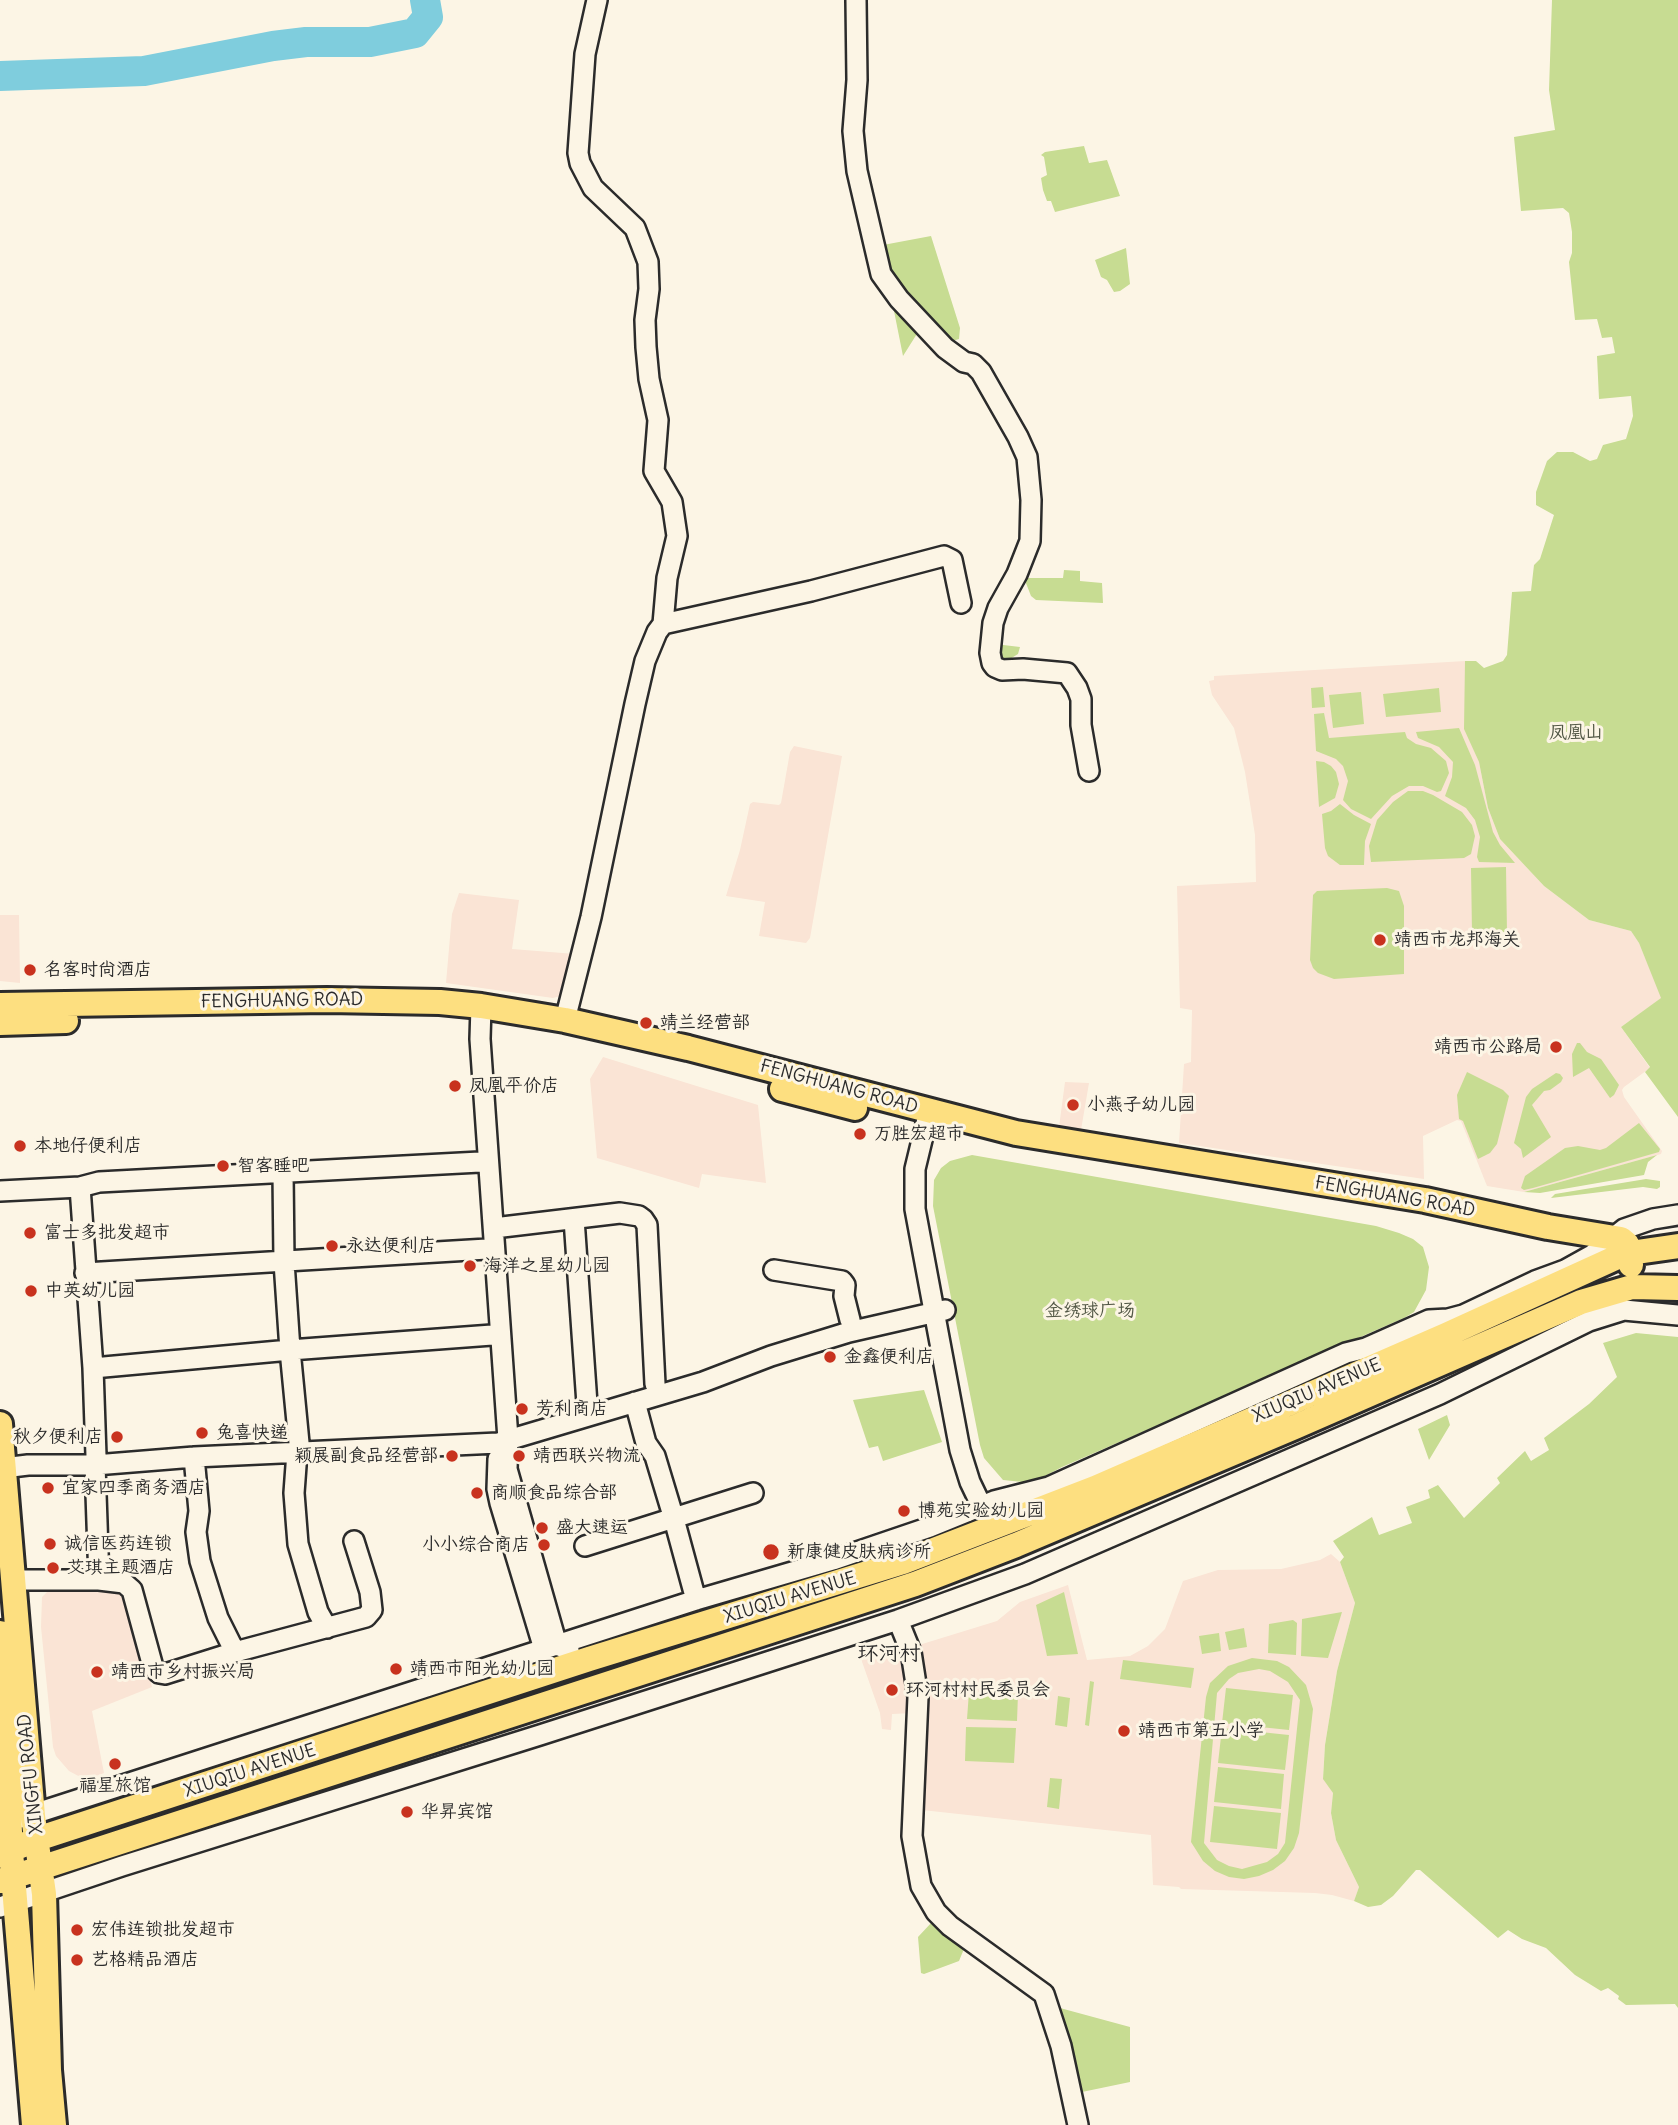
<!DOCTYPE html>
<meta charset="utf-8">
<style>
body{margin:0}
canvas{display:block;background:#fcf5e5}
</style>
<canvas width="1678" height="2125"></canvas>
<script>
const context = document.querySelector('canvas').getContext('2d');
context.lineJoin = 'round';
function fill(path, color) {
  context.fillStyle = color;
  context.fill(path, 'evenodd');
}
function toPath(rows) {
  const path = new Path2D();
  for (const r of rows) {
    path.moveTo(r[0], r[1]);
    for (let i = 2; i < r.length; i += 2) path.lineTo(r[i], r[i + 1]);
  }
  return path;
}
function trace(path, color, width, dash) {
  context.strokeStyle = color;
  context.lineWidth = width;
  context.lineCap = dash ? 'butt' : 'round';
  context.setLineDash(dash || []);
  context.stroke(path);
}
function write(font, color, halo, rows, align = 'center') {
  context.font = font + ' Delius,"LXGW WenKai TC",sans-serif';
  context.lineWidth = 6;
  context.setLineDash([]);
  context.textBaseline = 'middle';
  context.strokeStyle = halo;
  context.fillStyle = color;
  for (const [text, x, y, turn = 0] of rows) {
    context.save();
    context.translate(x, y);
    context.rotate((+turn || 0) * Math.PI / 180);
    context.textAlign = isNaN(turn) ? turn : align;
    if (halo) context.strokeText(text, 0, 0);
    context.fillText(text, 0, 0);
    context.restore();
  }
}
fill(toPath([
 [1465,661,1465,729,1479,762,1488,808,1500,839,1544,886,1589,920,1631,931,1639,943,1662,998,1621,1027,1650,1068,1624,1087,1622,1090,1624,1097,1662,1151,1661,1154,1524,1192,1487,1186,1461,1121,1457,1120,1423,1136,1424,1179,1179,1143,1184,1064,1191,1062,1192,1010,1180,1008,1177,886,1256,882,1255,835,1245,772,1234,728,1212,695,1209,681,1214,680,1214,676],
 [794,746,842,756,810,938,806,943,759,936,765,902,726,896,740,850,750,804,753,802,779,805,781,803,790,752],
 [459,893,519,900,512,949,575,954,564,995,553,998,446,983,452,914],
 [0,915,19,915,20,983,0,981],
 [603,1057,758,1105,766,1183,702,1174,699,1188,597,1158,590,1079],
 [1065,1082,1089,1083,1081,1130,1059,1127],
 [1331,1554,1340,1562,1355,1603,1337,1671,1325,1745,1323,1778,1333,1793,1331,1813,1336,1840,1359,1887,1354,1901,1332,1895,1315,1893,1181,1889,1179,1887,1153,1885,1151,1835,922,1810,919,1645,997,1621,1020,1602,1068,1585,1087,1660,1130,1656,1148,1646,1165,1629,1183,1581,1218,1570,1281,1569,1320,1560],
 [47,1592,124,1592,127,1597,152,1687,92,1711,104,1773,86,1780,69,1771,56,1756,53,1747,41,1627,42,1597],
 [889,1646,900,1647,914,1713,892,1714,891,1730,882,1729,880,1713,860,1656]
]), '#fae4d5');
fill(toPath([
 [1552,0,1678,0,1678,1117,1645,1072,1650,1067,1621,1027,1661,998,1639,943,1631,931,1589,920,1544,886,1500,839,1488,808,1479,762,1464,729,1465,661,1476,661,1484,668,1503,661,1507,655,1512,592,1531,591,1534,565,1540,559,1554,515,1536,505,1536,492,1547,461,1557,452,1573,452,1590,461,1597,459,1603,445,1626,439,1633,416,1631,396,1599,399,1597,356,1615,353,1612,337,1602,338,1597,319,1575,320,1569,262,1572,253,1572,232,1569,213,1563,208,1521,211,1514,137,1555,130,1549,90],
 [1084,146,1089,163,1107,160,1120,196,1055,212,1051,201,1047,201,1043,190,1041,178,1047,175,1044,157,1041,155,1045,152],
 [931,236,960,328,959,339,949,342,888,279,883,245],
 [1126,248,1130,284,1120,291,1114,292,1107,280,1101,277,1095,260],
 [892,301,920,329,903,356],
 [1064,570,1080,571,1080,581,1102,583,1103,603,1036,600,1031,596,1024,578,1063,578],
 [995,644,1020,647,1018,654,1005,662,1002,661],
 [1323,687,1325,707,1312,708,1311,688],
 [1439,688,1441,712,1386,717,1383,694],
 [1361,692,1364,724,1333,728,1329,695],
 [1324,713,1329,738,1405,732,1407,738,1416,744,1431,748,1446,761,1449,773,1441,791,1437,792,1423,786,1409,786,1392,796,1371,819,1351,809,1343,800,1348,781,1343,766,1336,759,1316,751,1314,714],
 [1459,728,1475,765,1493,832,1500,845,1515,863,1479,862,1477,857,1480,837,1475,820,1466,808,1445,796,1452,777,1453,762,1439,747,1418,738,1416,732],
 [1316,761,1324,762,1331,766,1336,772,1339,784,1335,798,1319,807],
 [1408,791,1423,791,1433,795,1462,812,1472,825,1475,836,1471,854,1464,858,1371,862,1369,846,1377,820,1393,802],
 [1340,804,1354,815,1371,824,1365,841,1364,865,1340,865,1328,856,1325,848,1322,814,1331,811],
 [1506,867,1507,933,1472,933,1471,868],
 [1387,888,1399,891,1404,906,1404,974,1334,979,1318,973,1313,968,1310,960,1313,895,1317,891],
 [1577,1043,1580,1043,1587,1052,1601,1059,1619,1085,1614,1095,1610,1098,1589,1068,1573,1077,1572,1054],
 [1467,1072,1503,1090,1509,1096,1497,1144,1490,1153,1478,1159,1463,1121,1459,1119,1457,1095],
 [1556,1073,1560,1074,1563,1078,1561,1082,1550,1090,1544,1091,1532,1105,1551,1137,1523,1158,1521,1149,1514,1143,1526,1097,1532,1089],
 [1639,1123,1660,1149,1659,1152,1533,1188,1524,1190,1521,1188,1525,1176,1565,1148,1578,1146,1600,1150,1606,1148],
 [972,1155,1376,1226,1399,1233,1413,1239,1423,1247,1429,1267,1426,1290,1414,1312,1404,1318,1062,1467,1032,1483,1003,1480,984,1458,980,1445,933,1206,934,1180,941,1168,950,1161],
 [1657,1155,1648,1162,1644,1175,1540,1193,1524,1192],
 [1646,1179,1660,1181,1660,1187,1657,1189,1643,1187,1551,1198,1555,1194],
 [1636,1333,1678,1337,1678,2008,1675,2004,1626,2005,1618,1999,1619,1996,1608,1988,1601,1991,1575,1975,1546,1948,1522,1939,1508,1930,1498,1938,1420,1870,1416,1870,1393,1896,1381,1905,1368,1907,1354,1901,1359,1887,1336,1840,1331,1813,1333,1793,1323,1779,1325,1745,1337,1671,1355,1603,1340,1562,1344,1557,1333,1541,1372,1517,1379,1535,1412,1523,1406,1507,1430,1498,1428,1490,1438,1485,1464,1518,1500,1483,1497,1478,1525,1451,1531,1461,1549,1450,1544,1438,1589,1404,1617,1377,1603,1343],
 [924,1390,942,1442,883,1461,878,1446,869,1448,853,1400],
 [1447,1415,1450,1425,1429,1460,1418,1429],
 [1064,1592,1078,1654,1047,1656,1036,1605],
 [1342,1612,1328,1658,1301,1656,1302,1619],
 [1293,1620,1297,1623,1296,1655,1268,1653,1269,1624],
 [1244,1628,1247,1647,1229,1650,1225,1632],
 [1219,1633,1221,1651,1202,1654,1199,1636],
 [1252,1658,1277,1661,1289,1667,1306,1685,1313,1709,1299,1833,1294,1848,1285,1861,1273,1870,1259,1876,1244,1879,1229,1877,1215,1871,1203,1861,1191,1842,1206,1697,1210,1683,1228,1666],
 [1259,1669,1270,1671,1288,1682,1300,1700,1285,1843,1278,1854,1267,1862,1242,1869,1229,1866,1217,1860,1204,1843,1217,1693,1229,1679,1238,1673],
 [1123,1660,1194,1668,1191,1688,1120,1679],
 [1090,1681,1094,1682,1089,1726,1085,1725],
 [1226,1688,1293,1695,1289,1730,1222,1723],
 [969,1692,1018,1694,1017,1721,967,1719],
 [1058,1696,1070,1698,1067,1727,1055,1725],
 [966,1727,1016,1728,1014,1763,965,1761],
 [1222,1728,1289,1735,1285,1770,1218,1763],
 [1218,1767,1284,1774,1281,1809,1214,1802],
 [1050,1778,1062,1779,1059,1809,1047,1807],
 [1214,1806,1281,1813,1277,1849,1210,1842],
 [932,1922,966,1944,959,1961,924,1974,921,1973,918,1937],
 [1060,2008,1130,2027,1130,2082,1082,2092,1068,2041,1056,2009]
]), '#c7dc92');
trace(toPath([
 [0,76,144,71,273,46,306,42,370,42,415,33,428,17,425,0]
]), '#7fcddd', 30);
const minor = toPath([
 [597,0,585,54,578,153,580,163,593,188,635,228,648,262,649,289,645,320,646,347,649,379,658,420,654,471,672,502,677,536,667,578,663,624],
 [856,0,857,80,853,131,857,171,881,274,899,299,945,348,964,362,973,364,981,372,1018,437,1027,457,1031,500,1030,541,1017,574,998,608,993,623,990,653,992,663,995,667,1002,670,1023,669,1067,673,1077,688,1081,699,1081,725,1089,771],
 [481,1006,480,1039,508,1439,507,1469,557,1645,569,1650],
 [565,1020,591,917,635,704,645,661,657,632,663,624,811,591,944,556,952,560,961,603],
 [929,1111,915,1169,915,1209,960,1450,970,1482,982,1507],
 [283,1172,284,1262,290,1350,299,1443],
 [80,1187,93,1368,96,1456],
 [0,1191,80,1187,99,1182,480,1162],
 [574,1219,587,1404],
 [494,1228,620,1213,639,1216,643,1219,647,1225,655,1384],
 [774,1270,842,1281,845,1285,844,1296,850,1320],
 [85,1273,487,1249],
 [93,1368,290,1350,492,1335],
 [635,1402,646,1443,655,1456,674,1519,696,1600],
 [297,1452,294,1493,298,1544,318,1612,327,1628],
 [194,1457,199,1511,196,1532,200,1561,218,1618,235,1652],
 [498,1459,497,1489,500,1503,544,1649],
 [95,1465,99,1580],
 [3,1468,28,1465,95,1465,194,1457,498,1443,703,1382,771,1356,849,1332,945,1310],
 [585,1546,753,1493],
 [13,1580,99,1580,124,1583,132,1590,153,1667,159,1673,165,1674,235,1652,366,1617,372,1610,370,1592,354,1541],
 [898,1620,911,1652,918,1697,912,1836,921,1886,936,1912,950,1926,1044,1994,1061,2046,1078,2125],
 [21,1818,696,1600,833,1560,930,1527,994,1501,1049,1487,1346,1353,1366,1348,1429,1320,1448,1319,1463,1315,1535,1281,1565,1270,1592,1255,1624,1229,1653,1219,1678,1215],
 [0,1907,122,1866,540,1735,898,1620,1025,1574,1440,1394,1589,1321,1624,1310,1678,1315]
]);
const major = toPath([
 [0,1005,327,1000,440,1002,481,1006,565,1020,688,1048,1016,1133,1425,1200,1548,1227,1621,1239,1627,1244,1630,1253,1631,1265],
 [0,1023,66,1021],
 [782,1089,855,1108],
 [0,1424,33,1816,44,1894,49,2070,54,2125],
 [0,1633,11,1852,34,2125],
 [0,1855,37,1839,589,1659,903,1562,1095,1488,1446,1335,1613,1259,1630,1253,1678,1246],
 [0,1881,915,1584,1016,1545,1295,1427,1581,1302,1632,1287,1678,1288]
]);
trace(minor, '#2b2b2b', 24);
trace(major, '#2b2b2b', 30);
trace(minor, '#fcf5e5', 19);
trace(major, '#fddf80', 24);
for (const [x, y, r, color] of [
 [1380,940,7,"#c8321e"],
 [30,970,7,"#c8321e"],
 [646,1023,7,"#c8321e"],
 [1556,1047,7,"#c8321e"],
 [455,1086,7,"#c8321e"],
 [1073,1105,7,"#c8321e"],
 [860,1134,7,"#c8321e"],
 [20,1146,7,"#c8321e"],
 [223,1166,7,"#c8321e"],
 [30,1233,7,"#c8321e"],
 [332,1246,7,"#c8321e"],
 [470,1266,7,"#c8321e"],
 [31,1291,7,"#c8321e"],
 [830,1357,7,"#c8321e"],
 [522,1409,7,"#c8321e"],
 [202,1433,7,"#c8321e"],
 [117,1437,7,"#c8321e"],
 [452,1456,7,"#c8321e"],
 [519,1456,7,"#c8321e"],
 [48,1488,7,"#c8321e"],
 [477,1493,7,"#c8321e"],
 [904,1511,7,"#c8321e"],
 [542,1528,7,"#c8321e"],
 [50,1544,7,"#c8321e"],
 [544,1545,7,"#c8321e"],
 [771,1552,9,"#c8321e"],
 [53,1568,7,"#c8321e"],
 [396,1669,7,"#c8321e"],
 [97,1672,7,"#c8321e"],
 [892,1690,7,"#c8321e"],
 [1124,1731,7,"#c8321e"],
 [115,1764,7,"#c8321e"],
 [407,1812,7,"#c8321e"],
 [77,1930,7,"#c8321e"],
 [77,1960,7,"#c8321e"]
]) {
  const dot = new Path2D();
  dot.arc(x, y, r, 0, 2 * Math.PI);
  context.fillStyle = color;
  context.fill(dot);
  trace(dot, '#fcf5e5', 2.5);
}
write('18px', '#525745', '#fcf5e5', [
 ["凤凰山",1576,733],
 ["金绣球广场",1090,1311]
]);
write('18px', '#2b2b2b', '#fcf5e5', [
 ["靖西市龙邦海关",1394,940],
 ["名客时尚酒店",44,970],
 ["靖兰经营部",660,1023],
 ["靖西市公路局",1542,1047,"right"],
 ["凤凰平价店",469,1086],
 ["小燕子幼儿园",1087,1105],
 ["万胜宏超市",874,1134],
 ["本地仔便利店",34,1146],
 ["智客睡吧",237,1166],
 ["富士多批发超市",44,1233],
 ["永达便利店",346,1246],
 ["海洋之星幼儿园",484,1266],
 ["中英幼儿园",45,1291],
 ["金鑫便利店",844,1357],
 ["芳利商店",536,1409],
 ["兔喜快递",216,1433],
 ["秋夕便利店",103,1437,"right"],
 ["颖展副食品经营部",438,1456,"right"],
 ["靖西联兴物流",533,1456],
 ["宜家四季商务酒店",62,1488],
 ["商顺食品综合部",491,1493],
 ["博苑实验幼儿园",918,1511],
 ["盛大速运",556,1528],
 ["诚信医药连锁",64,1544],
 ["小小综合商店",530,1545,"right"],
 ["新康健皮肤病诊所",787,1552],
 ["艾琪主题酒店",67,1568],
 ["靖西市阳光幼儿园",410,1669],
 ["靖西市乡村振兴局",111,1672],
 ["环河村村民委员会",906,1690],
 ["靖西市第五小学",1138,1731],
 ["福星旅馆",115,1786,"center"],
 ["华昇宾馆",421,1812],
 ["宏伟连锁批发超市",91,1930],
 ["艺格精品酒店",91,1960]
], 'left');
write('18px', '#2b2b2b', '#fcf5e5', [
 ["FENGHUANG ROAD",282,1001,-1],
 ["FENGHUANG ROAD",839,1087,15],
 ["FENGHUANG ROAD",1395,1197,10],
 ["XIUQIU AVENUE",1317,1391,-23],
 ["XIUQIU AVENUE",790,1598,-17],
 ["XIUQIU AVENUE",250,1771,-18],
 ["XINGFU ROAD",31,1774,-96]
]);
write('21px', '#2b2b2b', '#fcf5e5', [
 ["环河村",889,1654]
]);
</script>
